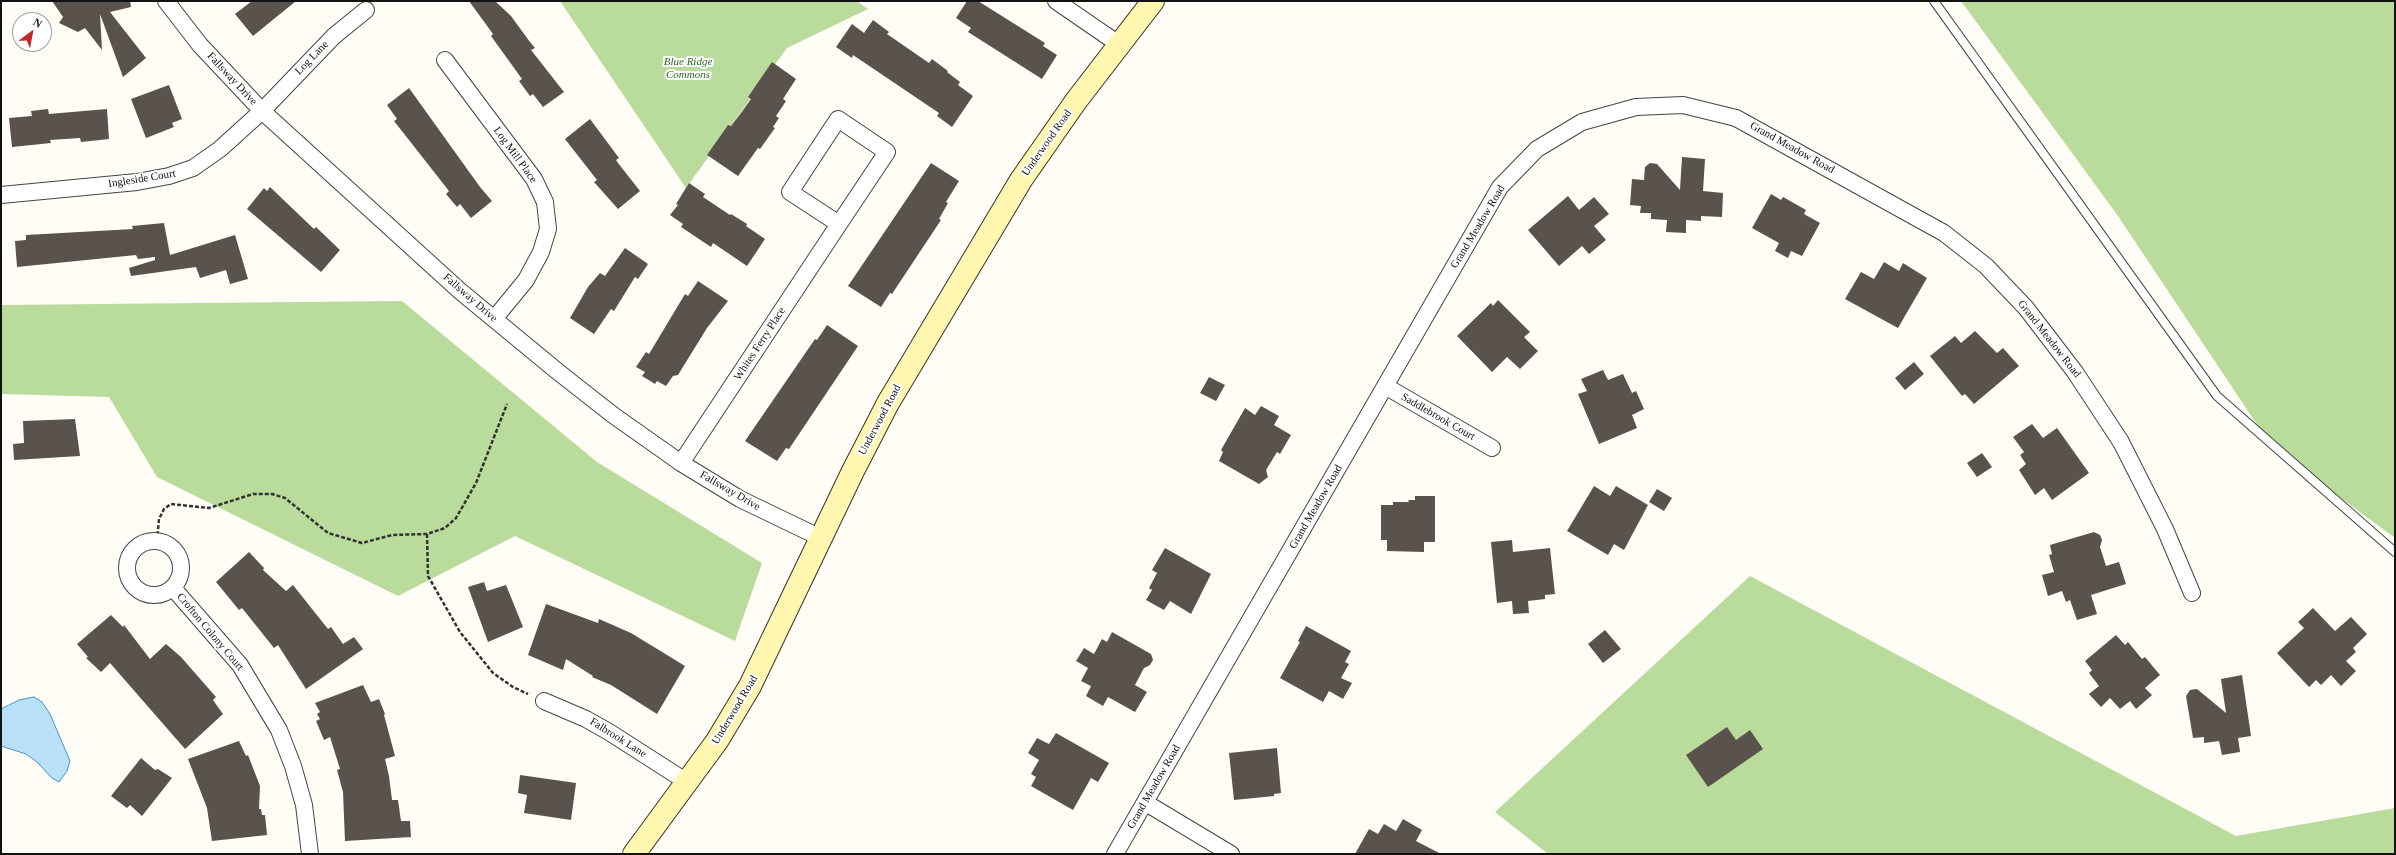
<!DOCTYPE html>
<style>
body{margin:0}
#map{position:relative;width:2396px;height:855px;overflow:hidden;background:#fffdf5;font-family:Georgia,serif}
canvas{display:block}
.frame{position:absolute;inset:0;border:2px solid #111;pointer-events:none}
.north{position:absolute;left:12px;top:12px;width:40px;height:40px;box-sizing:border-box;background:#fff;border:1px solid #a0a0a0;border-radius:50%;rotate:32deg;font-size:11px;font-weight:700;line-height:16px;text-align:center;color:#111}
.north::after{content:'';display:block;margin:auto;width:14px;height:18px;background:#c4262e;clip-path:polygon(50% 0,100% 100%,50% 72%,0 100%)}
</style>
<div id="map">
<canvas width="2396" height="855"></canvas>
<div class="frame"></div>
<div class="north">N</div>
</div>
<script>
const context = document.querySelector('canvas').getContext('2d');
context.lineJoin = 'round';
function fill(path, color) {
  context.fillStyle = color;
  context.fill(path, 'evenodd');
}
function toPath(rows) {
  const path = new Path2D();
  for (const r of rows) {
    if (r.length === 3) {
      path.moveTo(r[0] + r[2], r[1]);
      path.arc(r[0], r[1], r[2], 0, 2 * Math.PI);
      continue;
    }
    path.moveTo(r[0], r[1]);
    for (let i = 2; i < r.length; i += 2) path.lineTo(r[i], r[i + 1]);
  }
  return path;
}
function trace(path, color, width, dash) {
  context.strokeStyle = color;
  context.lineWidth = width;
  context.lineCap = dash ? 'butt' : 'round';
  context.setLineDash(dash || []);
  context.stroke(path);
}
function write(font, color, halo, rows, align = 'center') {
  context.font = font + ' Georgia,serif';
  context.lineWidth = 4;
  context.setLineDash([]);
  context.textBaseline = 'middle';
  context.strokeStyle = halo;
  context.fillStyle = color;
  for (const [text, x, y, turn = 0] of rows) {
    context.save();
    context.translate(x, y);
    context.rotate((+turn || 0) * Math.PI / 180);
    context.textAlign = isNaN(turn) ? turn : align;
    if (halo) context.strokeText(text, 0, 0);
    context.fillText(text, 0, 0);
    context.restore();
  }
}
fill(toPath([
 [560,1,857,1,868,9,787,48,686,188],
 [1961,1,2395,1,2395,538,2272,447,2118,216],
 [402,301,597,462,762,563,735,641,515,536,398,596,157,477,109,397,1,394,1,305],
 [1750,576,2236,836,2395,808,2395,854,1548,854,1495,812]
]), '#b9dc9c');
const water = toPath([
 [34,697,42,702,50,714,70,761,67,771,59,782,52,778,37,762,26,754,1,746,1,709,19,700,34,697]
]);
fill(water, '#b9e0f7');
trace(water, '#3f96cf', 1);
fill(toPath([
 [52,1,130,1,131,7,110,12,146,58,123,77,100,14,102,50,85,28,78,32,59,23,63,17],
 [252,1,296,1,253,36,235,14],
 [469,1,495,1,511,16,530,42,535,48,531,50,564,92,543,107,533,94,530,96,519,81,522,79,491,36,493,34],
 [967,1,978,1,1045,43,1043,46,1057,55,1042,79,968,32,971,28,956,18],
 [873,20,889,32,887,34,929,63,932,59,948,71,947,72,960,82,958,85,973,96,952,127,937,116,939,113,853,55,852,58,836,47,852,24,864,33],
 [772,62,796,79,783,99,786,101,776,116,779,118,773,127,775,128,760,149,758,148,738,176,707,155,728,125,731,126,741,113,751,99,748,97],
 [169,85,182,119,172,123,174,127,146,138,131,99],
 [409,88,480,187,492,201,471,218,460,204,457,207,446,194,449,191,394,121,397,119,387,105],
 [48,109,49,114,107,109,109,139,81,142,80,138,50,140,51,143,12,147,9,118,32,116,31,111],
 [590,119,619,158,616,160,618,163,640,191,618,209,594,182,597,180,565,139],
 [1682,157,1705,159,1703,191,1723,193,1722,217,1701,216,1701,221,1686,220,1686,233,1666,232,1667,220,1651,219,1651,213,1640,213,1641,206,1630,205,1632,179,1644,180,1645,167,1650,163,1657,164,1680,190],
 [931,163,959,181,946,202,948,203,939,219,941,220,892,294,890,293,881,307,848,286],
 [689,183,705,194,703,197,730,215,731,214,747,224,746,226,765,239,747,266,713,243,711,247,681,227,683,224,670,215,678,205,676,204],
 [270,187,314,229,316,227,340,250,321,272,247,209,264,188,267,191],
 [1771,194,1781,200,1783,197,1806,210,1804,214,1820,223,1802,256,1791,251,1788,258,1775,251,1779,243,1752,228],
 [1568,196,1579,210,1594,197,1609,214,1594,226,1606,240,1589,254,1582,246,1559,266,1528,230],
 [164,223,170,255,235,235,248,279,230,284,226,270,200,278,196,267,131,276,129,268,155,260,155,257,138,259,136,255,17,267,15,241,26,240,26,235,133,229,132,226],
 [625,248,648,264,638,279,635,277,614,311,611,309,594,334,570,318,588,287,600,273,605,276],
 [1884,262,1899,271,1903,263,1927,278,1898,328,1845,299,1861,272,1874,279],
 [698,281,728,301,707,328,678,375,673,376,666,386,657,381,655,384,642,376,645,372,636,367,646,352,649,354,685,294,688,296],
 [1498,300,1530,332,1524,337,1538,351,1520,369,1507,357,1492,372,1457,336,1491,303,1493,306],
 [827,325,858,346,789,449,786,448,777,461,745,441,815,339,817,340],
 [1975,331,1997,353,2003,348,2019,366,1974,404,1965,394,1962,396,1930,356,1955,336,1961,343],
 [1914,362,1924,374,1905,390,1895,378],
 [1603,370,1608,380,1623,374,1632,393,1636,391,1644,409,1632,415,1637,428,1599,444,1578,394,1587,391,1581,379],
 [1209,377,1225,385,1216,401,1200,393],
 [1261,406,1279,416,1274,425,1291,435,1280,454,1277,452,1266,470,1268,477,1259,484,1219,461,1223,452,1221,450,1245,408,1255,415],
 [75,419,80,456,14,460,13,444,24,443,23,421],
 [2032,424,2043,438,2057,428,2089,473,2052,500,2044,488,2035,495,2019,470,2026,464,2020,455,2024,452,2013,437],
 [1982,453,1992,467,1977,477,1967,463],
 [1594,486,1610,496,1616,486,1648,505,1624,550,1614,544,1608,555,1567,531],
 [1657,489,1672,498,1664,511,1649,502],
 [1415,496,1435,496,1435,542,1424,542,1424,552,1387,551,1387,540,1381,540,1381,505,1393,505,1393,502,1409,502,1408,500,1415,500],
 [2094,532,2100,535,2102,540,2100,547,2106,566,2119,562,2126,584,2091,595,2097,614,2077,620,2070,600,2066,602,2062,591,2048,596,2042,575,2054,572,2049,555,2052,554,2050,545],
 [1512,540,1513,552,1550,548,1555,594,1545,595,1545,599,1528,601,1529,613,1513,614,1512,601,1497,603,1491,542],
 [1165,548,1211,574,1191,614,1170,601,1164,610,1146,600,1152,590,1149,588,1157,573,1152,570],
 [249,552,264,568,263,570,286,591,293,585,328,629,331,627,343,644,354,637,363,649,306,689,278,645,274,648,242,608,239,610,216,582],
 [484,582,487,591,506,585,523,627,488,642,468,587],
 [546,604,598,623,599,619,631,633,685,666,657,714,611,685,592,677,593,676,566,659,563,670,528,655],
 [2313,608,2335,631,2351,617,2367,634,2353,648,2356,652,2346,661,2356,671,2341,686,2331,675,2321,685,2316,680,2309,687,2277,653,2304,628,2298,622],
 [111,615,123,627,124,625,150,659,166,644,181,657,216,697,213,700,223,714,185,749,110,663,101,672,86,658,88,657,77,644],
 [1306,626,1351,651,1345,662,1349,664,1341,678,1352,683,1343,699,1329,691,1323,702,1280,678,1300,642,1298,641],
 [1605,630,1621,649,1603,663,1588,644],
 [1112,632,1151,654,1153,660,1150,665,1144,668,1135,685,1147,692,1135,712,1108,697,1103,706,1086,696,1091,686,1081,681,1088,668,1076,661,1084,648,1094,654,1102,639,1107,642],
 [2116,635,2125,645,2128,642,2142,659,2145,657,2160,675,2145,688,2152,695,2136,709,2130,701,2120,709,2110,698,2101,707,2089,694,2099,686,2089,673,2092,670,2085,661],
 [2242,675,2251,736,2238,738,2240,752,2222,755,2219,741,2204,743,2204,737,2193,738,2186,696,2190,690,2197,689,2226,713,2221,679],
 [363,685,371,702,379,699,385,714,384,715,395,756,385,759,389,776,392,800,398,800,401,821,410,821,411,837,345,841,343,792,337,770,340,769,330,737,324,740,316,721,320,719,317,714,320,712,315,703],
 [1727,727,1736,740,1750,730,1763,749,1708,787,1686,755],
 [1056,733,1109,763,1098,782,1091,778,1073,810,1031,786,1036,777,1031,774,1039,760,1028,753,1037,738,1049,744],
 [239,741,246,756,248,755,260,786,259,809,261,809,262,815,265,815,267,835,212,841,207,808,188,759],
 [1277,748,1281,793,1274,794,1274,796,1234,800,1229,753],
 [141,758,155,770,158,769,172,778,142,816,130,805,127,808,111,796],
 [520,775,576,783,571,820,524,813,527,795,518,793],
 [1403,819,1422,830,1416,841,1441,854,1355,854,1369,829,1378,834,1384,824,1396,831]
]), '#5a524d');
const lane = toPath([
 [1934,1,2217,396,2395,552]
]);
const street = toPath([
 [166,1,200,45,262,111,460,291,557,371,613,415,681,463,740,499,821,538],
 [1056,1,1120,45],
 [445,60,534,179,545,202,548,229,541,252,526,280,494,319],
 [1,195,137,182,169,176,193,168,220,149,262,111,334,36,366,10],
 [1385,386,1492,448],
 [681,463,839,224,790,192,838,119,887,152,839,224],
 [154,568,27],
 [173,588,240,665,279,730,293,766,304,805,310,854],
 [544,701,586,719,609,732,687,782],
 [1146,803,1231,854],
 [1115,854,1500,187,1537,149,1582,122,1636,107,1683,105,1736,118,1944,233,1986,266,2026,308,2075,372,2121,442,2165,529,2192,593]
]);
const secondary = toPath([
 [634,854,717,741,750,686,853,471,888,403,1021,180,1076,101,1153,1]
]);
trace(lane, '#444', 10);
trace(street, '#444', 18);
trace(secondary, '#333', 24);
trace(toPath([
 [427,534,428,576,460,632,493,673,513,687,528,694],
 [157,541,159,519,164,509,171,504,209,508,253,494,272,494,285,498,328,533,362,543,392,535,427,534,445,528,456,518,476,483,507,404]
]), '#333', 2.5, [4, 2]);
trace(lane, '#fff', 8);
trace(street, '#fff', 16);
trace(secondary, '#fff6b0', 22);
write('11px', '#111', '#fff', [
 ["Log Lane",312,58,-46],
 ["Fallsway Drive",232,79,47],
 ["Underwood Road",1047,143,-55],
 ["Grand Meadow Road",1792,148,29],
 ["Log Mill Place",515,155,54],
 ["Ingleside Court",142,179,-9],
 ["Grand Meadow Road",1478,227,-59],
 ["Fallsway Drive",470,298,41],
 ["Grand Meadow Road",2049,339,52],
 ["Whites Ferry Place",760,344,-57],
 ["Saddlebrook Court",1438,417,30],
 ["Underwood Road",880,420,-62],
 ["Fallsway Drive",730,491,30],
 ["Grand Meadow Road",1316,507,-60],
 ["Crofton Colony Court",210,632,50],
 ["Underwood Road",735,710,-59],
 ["Falbrook Lane",618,738,32],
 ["Grand Meadow Road",1154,787,-60]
]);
write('italic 11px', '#2f6b1f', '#fff', [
 ["Blue Ridge",688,62],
 ["Commons",688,75]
]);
</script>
